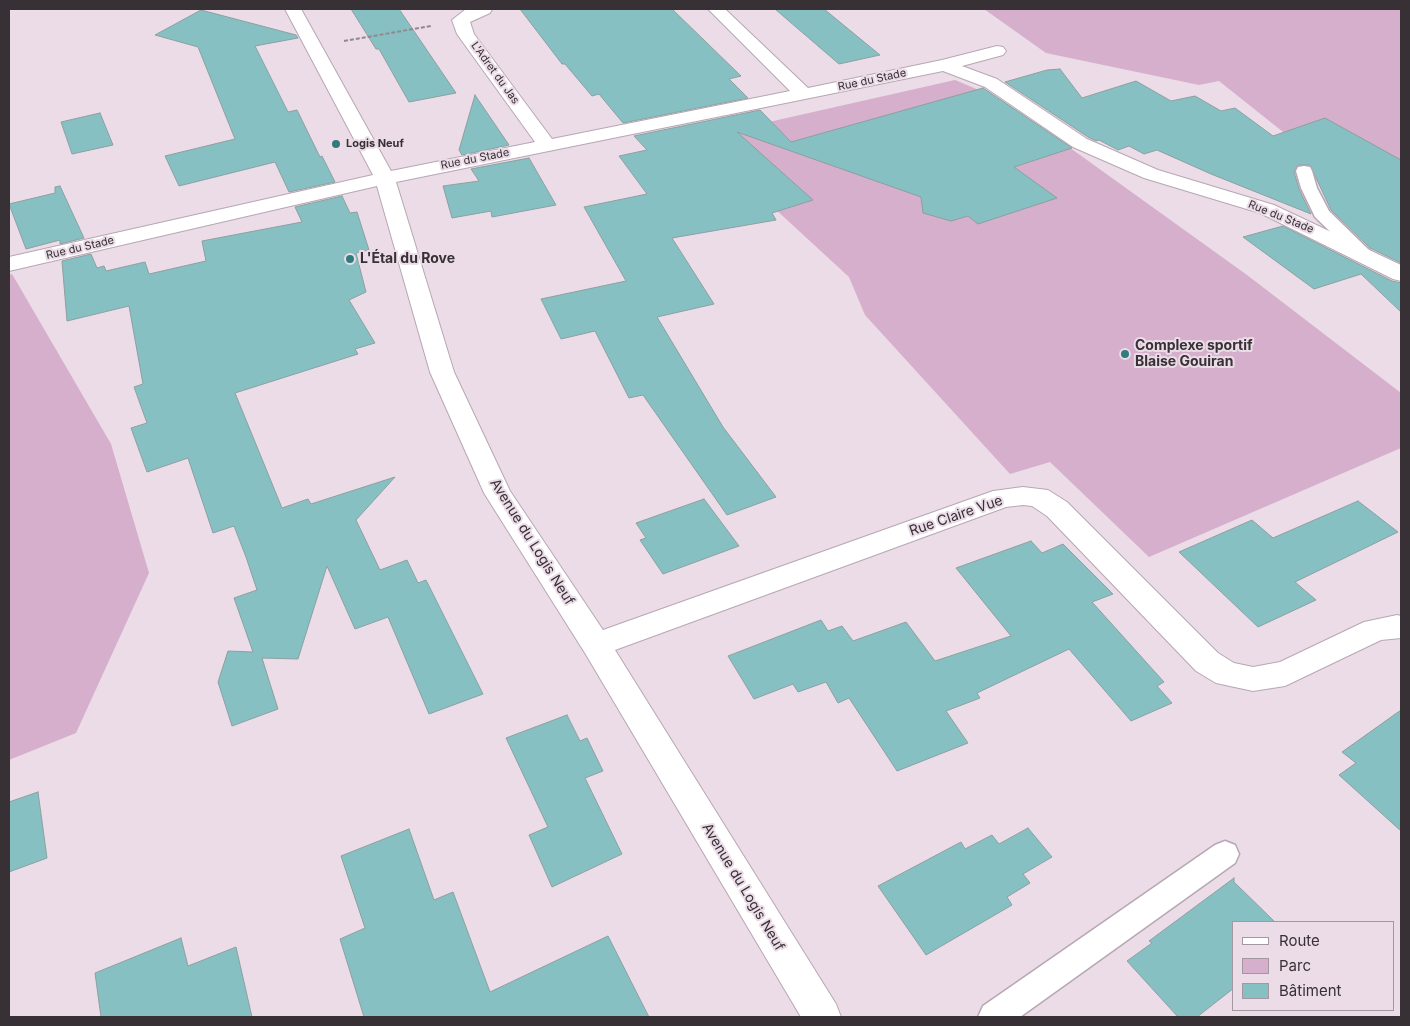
<!DOCTYPE html>
<meta charset="utf-8">
<style>
body{margin:0}
#map{position:relative;width:1410px;height:1026px;overflow:hidden;background:#ebdce7;font-family:Inter,sans-serif}
canvas{display:block}
.frame{position:absolute;inset:0;border:10px solid #373136;pointer-events:none}
.legend{position:absolute;left:1232px;top:921px;width:162px;height:90px;box-sizing:border-box;background:#ebdce7;border:1px solid #a398a0;margin:0;padding:6px 9px;list-style:none;font-size:15px;color:#373136}
.legend li{display:flex;align-items:center;gap:10px;height:25px}
.legend b{width:25px;border:1px solid #a398a0}
</style>
<div id="map">
<canvas width="1410" height="1026"></canvas>
<div class="frame"></div>
<ul class="legend">
<li><b style="height:6px;background:#fff"></b>Route</li>
<li><b style="height:14px;background:#d5afcb"></b>Parc</li>
<li><b style="height:14px;background:#86c0c2"></b>Bâtiment</li>
</ul>
</div>
<script>
const context = document.querySelector('canvas').getContext('2d');
context.lineJoin = 'round';
function fill(path, color) {
  context.fillStyle = color;
  context.fill(path, 'evenodd');
}
function toPath(rows) {
  const path = new Path2D();
  for (const r of rows) {
    path.moveTo(r[0], r[1]);
    for (let i = 2; i < r.length; i += 2) path.lineTo(r[i], r[i + 1]);
  }
  return path;
}
function trace(path, color, width, dash) {
  context.strokeStyle = color;
  context.lineWidth = width;
  context.lineCap = dash ? 'butt' : 'round';
  context.setLineDash(dash || []);
  context.stroke(path);
}
function write(font, color, halo, rows, align = 'center') {
  context.font = font + ' Inter,sans-serif';
  context.lineWidth = 4;
  context.setLineDash([]);
  context.textBaseline = 'middle';
  context.strokeStyle = halo;
  context.fillStyle = color;
  for (const [text, x, y, turn = 0] of rows) {
    context.save();
    context.translate(x, y);
    context.rotate((+turn || 0) * Math.PI / 180);
    context.textAlign = isNaN(turn) ? turn : align;
    if (halo) context.strokeText(text, 0, 0);
    context.fillText(text, 0, 0);
    context.restore();
  }
}
fill(toPath([
 [984,9,1401,9,1401,217,1351,186,1219,81,1199,85,1046,53],
 [955,80,981,91,1073,150,1247,275,1401,393,1401,448,1149,557,1050,462,1010,474,865,315,849,277,698,138],
 [12,274,111,444,149,573,76,733,9,760,9,275]
]), '#d5afcb');
const building = toPath([
 [351,9,399,9,456,93,409,102,379,49,376,49,351,9],
 [520,9,672,9,741,76,729,79,748,98,623,123,599,94,592,96,565,64,562,64,520,9],
 [775,9,824,9,880,55,839,64,775,9],
 [201,10,296,35,298,38,255,46,288,112,297,110,320,157,322,156,335,182,289,192,275,162,179,186,165,156,235,139,198,47,155,35,201,10],
 [1060,69,1082,98,1136,81,1171,101,1195,96,1221,111,1235,108,1273,136,1325,118,1401,160,1401,263,1370,248,1331,210,1310,165,1298,165,1294,172,1299,189,1311,214,1211,174,1157,150,1144,154,1129,146,1118,150,1099,140,1096,141,1088,137,1005,82,1047,70,1060,69],
 [983,88,1072,148,1014,167,1057,198,978,224,968,216,951,221,923,213,921,197,737,132,813,200,772,213,776,220,672,238,714,304,657,317,723,427,776,497,727,515,643,395,629,398,595,331,561,339,541,299,626,281,584,207,647,194,619,156,647,150,634,136,760,110,791,142,983,88],
 [475,95,509,145,462,155,459,150,475,95],
 [100,113,113,145,72,154,61,122,100,113],
 [529,158,556,205,492,217,491,211,452,218,443,186,479,181,471,169,529,158],
 [60,186,84,238,60,244,60,240,26,249,9,204,55,193,55,187,60,186],
 [342,196,350,213,357,212,369,250,356,253,366,292,349,300,375,343,355,349,358,354,235,393,282,508,308,499,311,504,395,477,356,520,380,570,407,560,418,583,426,580,483,694,429,714,388,617,355,629,327,566,298,659,262,658,278,709,232,726,218,682,228,651,253,652,234,598,257,590,246,557,234,526,213,533,188,458,147,472,131,428,147,423,134,387,143,384,129,306,67,321,62,261,91,254,97,268,104,266,106,271,145,262,149,274,206,261,202,241,302,222,295,207,342,196],
 [1283,226,1392,281,1401,283,1401,312,1361,274,1314,289,1243,237,1283,226],
 [704,499,739,546,663,574,640,540,646,538,636,523,704,499],
 [1358,501,1398,532,1295,582,1316,600,1258,627,1179,552,1252,520,1273,538,1358,501],
 [1031,541,1042,553,1063,544,1113,594,1092,602,1164,682,1157,686,1172,703,1131,721,1069,649,977,693,980,698,946,711,968,743,897,771,849,698,838,703,826,682,798,692,793,684,754,699,728,656,821,620,828,631,842,626,853,641,906,622,935,661,1011,636,956,568,1031,541],
 [1401,710,1401,831,1339,775,1356,763,1342,752,1401,710],
 [567,715,580,741,587,738,603,771,585,778,622,854,552,887,529,835,548,827,506,738,567,715],
 [38,792,47,858,9,872,9,802,38,792],
 [1028,828,1052,857,1023,874,1030,883,1007,897,1012,905,926,955,878,886,961,842,965,849,992,835,999,844,1028,828],
 [409,829,434,900,453,892,490,992,608,936,649,1017,364,1017,340,939,365,928,341,856,409,829],
 [1234,878,1234,882,1275,922,1234,922,1234,988,1197,1017,1178,1017,1127,961,1152,943,1149,941,1234,878],
 [181,938,188,966,236,947,252,1017,101,1017,95,973,181,938]
]);
fill(building, '#86c0c2');
trace(building, '#8ca0a0', 1);
const lane = toPath([
 [1304,166,1310,167,1312,171,1317,188,1329,211,1369,250,1372,254,1369,258,1363,259,1357,258,1315,217,1301,188,1296,171,1298,167,1304,166],
 [1225,841,1235,845,1239,854,1235,863,1020,1017,978,1017,983,1006,1215,845,1225,841]
]);
const street = toPath([
 [285,9,301,9,391,171,535,142,457,34,452,20,466,9,492,9,490,13,470,22,474,34,552,139,790,91,708,9,725,9,808,88,942,60,997,46,1003,47,1006,51,1003,55,962,66,997,79,1087,139,1158,170,1274,205,1401,265,1401,281,1393,279,1260,213,1144,178,1073,147,985,87,943,71,396,182,454,372,510,491,603,630,993,491,1023,487,1048,490,1067,502,1218,653,1234,663,1253,667,1280,662,1364,622,1397,615,1401,616,1401,638,1381,640,1285,686,1253,691,1216,683,1196,671,1047,516,1032,506,1023,505,1006,507,615,650,836,1004,841,1017,801,1017,585,653,484,493,430,372,377,186,9,271,9,257,373,175,285,9]
]);
trace(lane, '#b6a7b2', 3);
trace(street, '#b6a7b2', 2);
trace(toPath([
 [344,41,431,26]
]), '#938890', 2, [4, 2]);
fill(lane, '#fff');
fill(street, '#fff');
for (const [x, y, r, color] of [
 [336,144,5,"#327c7e"],
 [350,259,5,"#327c7e"],
 [1125,354,5,"#327c7e"]
]) {
  const dot = new Path2D();
  dot.arc(x, y, r, 0, 2 * Math.PI);
  context.fillStyle = color;
  context.fill(dot);
  trace(dot, '#ebdce7', 2);
}
write('11px', '#373136', '#ebdce7', [
 ["L'Adret du Jas",495,73,54],
 ["Rue du Stade",872,80,-12],
 ["Rue du Stade",475,159,-11],
 ["Rue du Stade",1281,217,22],
 ["Rue du Stade",80,248,-13]
]);
write('bold 11px', '#373136', '#ebdce7', [
 ["Logis Neuf",346,144]
], 'left');
write('bold 14px', '#373136', '#ebdce7', [
 ["L'Étal du Rove",360,259],
 ["Complexe sportif",1135,346],
 ["Blaise Gouiran",1135,362]
], 'left');
write('14px', '#373136', '#ebdce7', [
 ["Rue Claire Vue",956,516,-19],
 ["Avenue du Logis Neuf",532,542,58],
 ["Avenue du Logis Neuf",743,887,59]
]);
</script>
